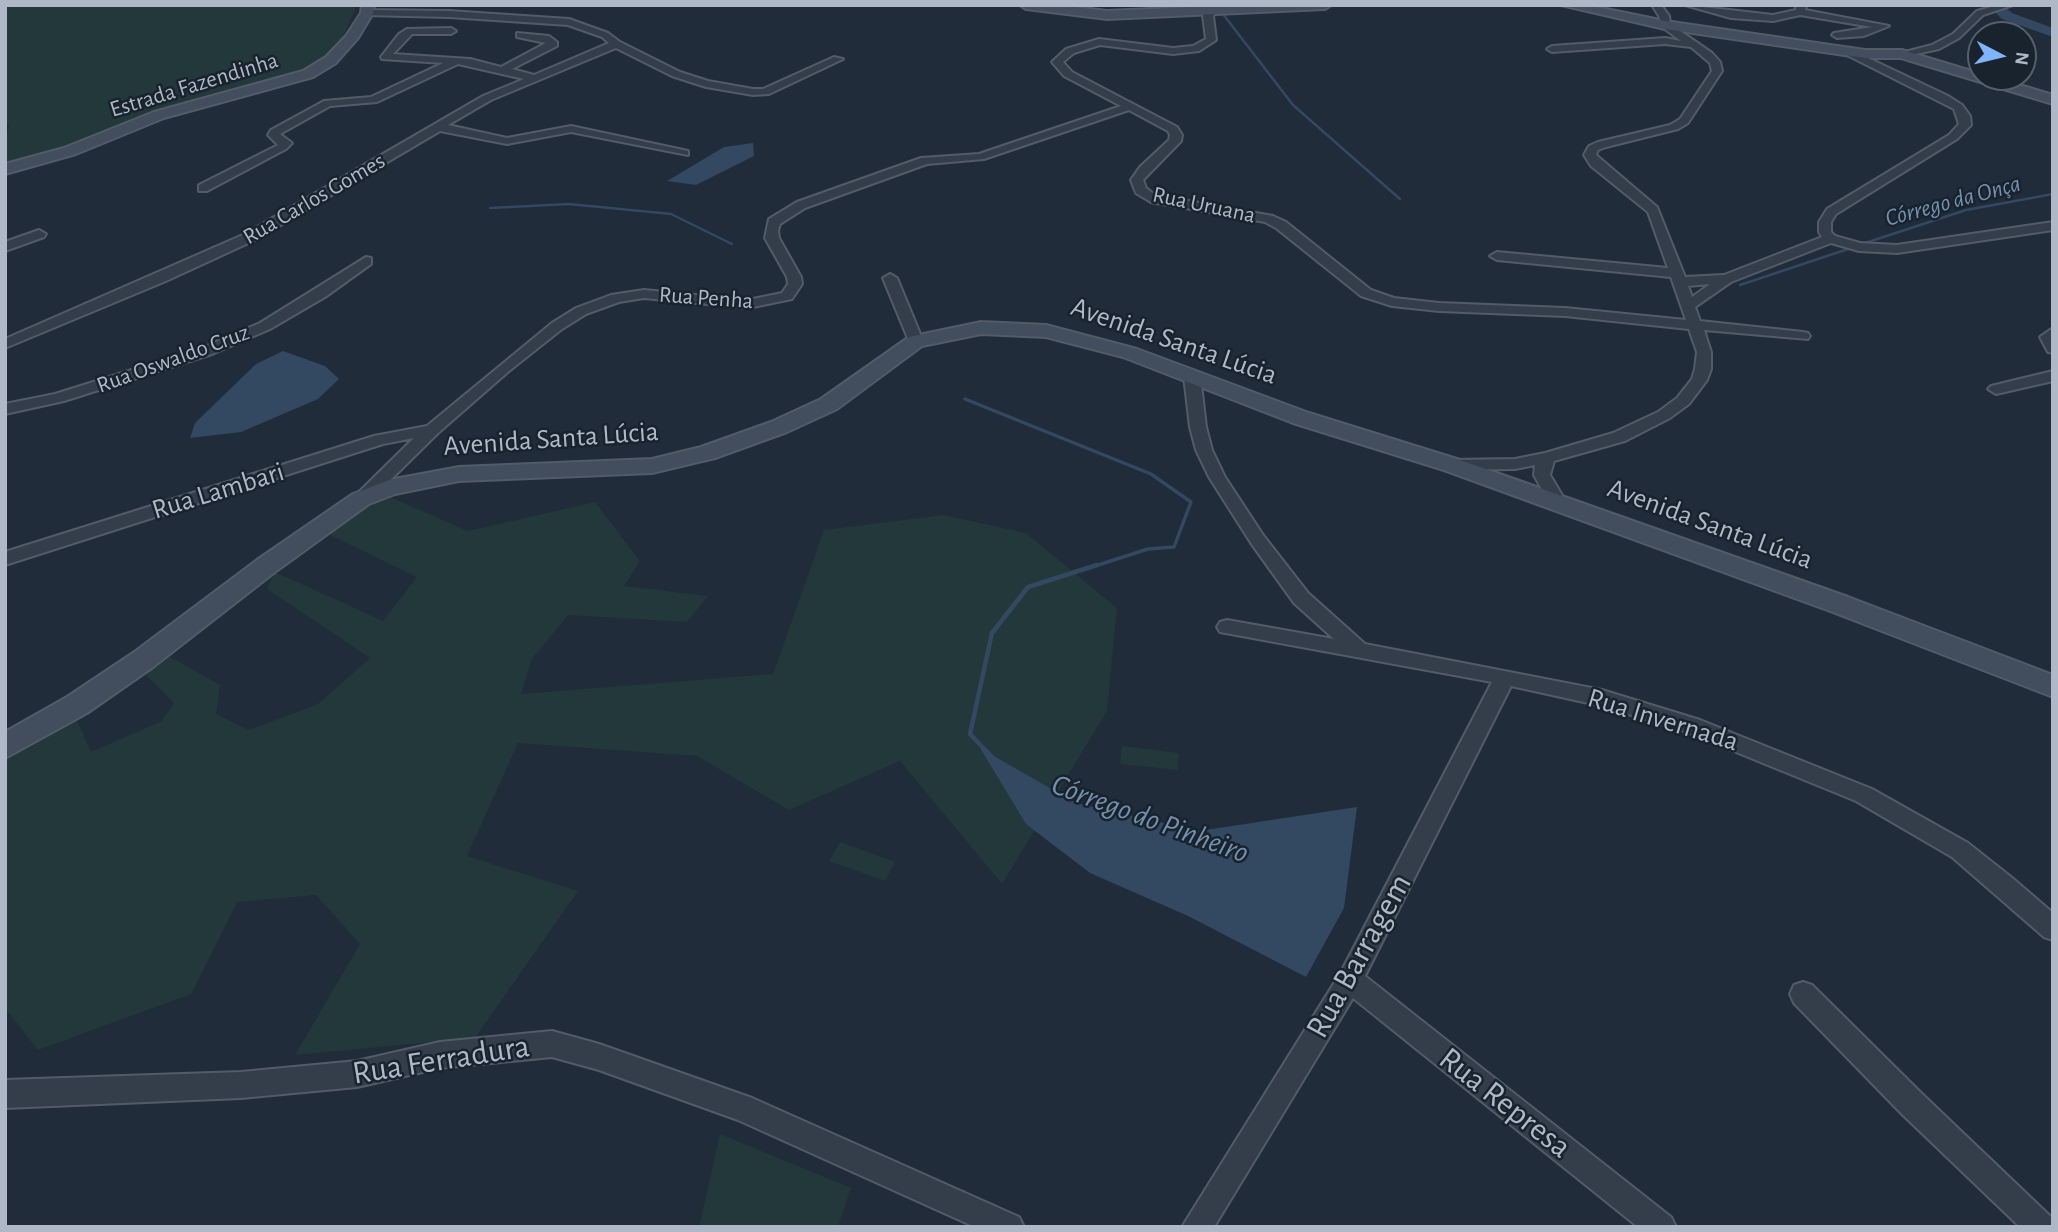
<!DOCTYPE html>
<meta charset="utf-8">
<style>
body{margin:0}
#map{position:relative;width:2058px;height:1232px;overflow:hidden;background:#202c39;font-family:"Alegreya Sans",sans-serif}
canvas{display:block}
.frame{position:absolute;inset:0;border:7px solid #afb8c6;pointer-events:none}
.north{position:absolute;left:1967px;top:21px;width:70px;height:70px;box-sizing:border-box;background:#19232e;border:2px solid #555f6b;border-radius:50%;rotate:97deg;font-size:19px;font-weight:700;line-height:28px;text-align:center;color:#afb8c6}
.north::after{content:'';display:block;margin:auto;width:24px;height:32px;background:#7fb3fb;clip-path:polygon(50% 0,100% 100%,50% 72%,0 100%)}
</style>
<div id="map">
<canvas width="2058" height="1232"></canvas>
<div class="frame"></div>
<div class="north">N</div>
</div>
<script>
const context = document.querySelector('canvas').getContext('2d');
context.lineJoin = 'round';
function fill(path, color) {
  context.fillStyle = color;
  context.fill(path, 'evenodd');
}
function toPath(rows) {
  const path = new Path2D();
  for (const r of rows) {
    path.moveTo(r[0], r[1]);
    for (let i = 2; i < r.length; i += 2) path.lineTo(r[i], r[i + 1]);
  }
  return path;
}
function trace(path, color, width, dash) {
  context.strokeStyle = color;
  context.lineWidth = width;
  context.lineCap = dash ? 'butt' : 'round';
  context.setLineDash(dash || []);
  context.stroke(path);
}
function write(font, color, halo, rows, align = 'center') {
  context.font = font + ' "Alegreya Sans",sans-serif';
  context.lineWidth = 5;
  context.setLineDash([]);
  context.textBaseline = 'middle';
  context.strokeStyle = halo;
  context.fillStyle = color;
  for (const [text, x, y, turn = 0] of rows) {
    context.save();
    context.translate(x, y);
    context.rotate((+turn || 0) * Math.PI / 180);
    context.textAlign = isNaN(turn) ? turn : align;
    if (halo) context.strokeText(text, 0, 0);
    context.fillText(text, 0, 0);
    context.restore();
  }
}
fill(toPath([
 [5,5,357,5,341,41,327,57,306,69,67,147,5,162,5,141,9,127,5,120],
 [385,495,468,531,595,502,640,561,624,586,708,596,687,622,568,615,532,659,521,694,773,674,824,530,944,515,1026,533,1117,608,1107,711,1002,884,900,761,789,810,697,756,518,743,467,856,578,891,475,1038,295,1055,360,944,316,895,237,902,191,994,38,1050,5,1008,5,757,74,714,91,752,162,721,174,703,146,675,169,656,220,685,216,714,249,730,318,704,370,658,267,589,275,572,383,621,417,577,328,534],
 [1122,746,1179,753,1178,770,1120,764],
 [840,842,895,862,885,881,829,861],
 [720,1134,851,1188,838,1227,699,1227]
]), '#22383a');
fill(toPath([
 [753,143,754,156,696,185,667,181,724,147],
 [283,351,325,366,339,379,318,399,241,432,190,438,195,423,256,364],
 [980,748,1076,803,1199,831,1357,807,1344,908,1306,977,1188,916,1090,873,1026,824]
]), '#334861');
trace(toPath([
 [1216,5,1293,105,1400,199],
 [490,208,569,204,671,214,732,244],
 [1862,244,1966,210,2053,194],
 [1740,285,1848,249]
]), '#334861', 2.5);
trace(toPath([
 [965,399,1151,474,1191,502,1174,547,1148,549,1092,567]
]), '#334861', 3.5);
trace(toPath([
 [992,757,970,734,992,633,1028,587,1097,565]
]), '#334861', 4.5);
fill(toPath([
 [1988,5,2003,5,2012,13,2053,28,2053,37,2002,19,1988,5]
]), '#334861');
const street = toPath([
 [1215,5,1220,8,1213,16,1216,40,1199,51,1173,54,1100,45,1074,53,1063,62,1072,72,1177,127,1182,135,1181,141,1143,180,1146,188,1155,195,1273,216,1286,222,1371,290,1394,298,1439,303,1565,308,1686,320,1671,277,1497,260,1490,256,1497,252,1668,268,1648,212,1591,166,1584,155,1589,146,1598,142,1670,125,1680,119,1712,71,1710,63,1691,47,1665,44,1552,52,1547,49,1552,46,1665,38,1681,41,1662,27,1659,16,1652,5,1661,5,1669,16,1670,24,1712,53,1720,62,1722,71,1688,123,1678,129,1606,147,1598,150,1596,155,1657,207,1685,277,1724,275,1822,237,1819,232,1819,222,1827,209,1949,135,1959,124,1954,109,1843,53,1843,49,1847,48,1948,96,1962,105,1970,116,1971,125,1957,139,1836,214,1831,222,1831,232,1835,236,1860,243,1897,245,2053,222,2053,230,1897,253,1859,251,1831,243,1731,282,1695,307,1700,321,1803,332,1808,333,1810,336,1808,339,1704,330,1711,352,1711,369,1707,380,1689,404,1670,418,1625,441,1554,461,1550,475,1566,502,1557,508,1551,506,1534,475,1535,465,1515,469,1452,470,1444,465,1452,460,1515,459,1545,453,1613,433,1658,412,1677,398,1692,379,1695,369,1697,352,1689,329,1565,316,1439,311,1392,306,1361,296,1276,228,1265,222,1151,202,1136,193,1131,180,1140,167,1169,140,1170,135,1168,131,1129,110,984,159,927,164,805,208,780,224,778,231,779,238,801,277,802,284,792,299,748,308,644,298,619,302,586,314,562,329,509,371,438,433,367,503,355,503,352,499,414,438,383,444,5,565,5,552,374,436,427,426,552,323,576,308,611,295,644,290,748,300,782,293,788,284,787,277,765,238,769,219,797,202,921,158,979,154,1121,106,1064,76,1052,62,1066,49,1099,39,1173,48,1193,46,1206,39,1203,15,1215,5],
 [1710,284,1692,297,1688,286,1710,284],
 [1685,5,1773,15,1796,10,1796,5,1806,5,1805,10,1889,26,1864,36,1837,38,1832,35,1834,33,1872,27,1800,15,1773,21,1731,18,1685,5],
 [1998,5,2013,5,1983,15,1959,38,1939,49,1902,57,1897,54,1932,45,1953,34,1977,11,1998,5],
 [367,10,449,11,569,19,608,33,620,42,680,72,708,81,753,89,763,89,834,57,843,59,769,94,753,95,706,87,672,76,616,48,491,100,448,125,507,138,571,126,688,151,688,155,571,132,507,144,440,131,255,240,166,281,5,348,5,339,245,234,483,96,524,79,458,64,377,102,330,106,280,134,292,143,286,149,207,191,199,191,199,185,278,145,268,135,271,130,324,101,371,97,443,63,382,59,381,57,399,34,407,29,451,28,456,31,451,34,412,34,393,54,470,59,501,67,546,43,517,37,517,33,549,36,557,42,557,46,512,69,534,75,609,43,602,37,568,25,449,17,364,15,364,11,367,10],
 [39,230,46,234,44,237,5,251,5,242,39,230],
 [366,257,371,258,371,264,325,297,270,329,212,354,64,401,5,414,5,404,55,394,202,348,260,323,366,257],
 [890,274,897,278,923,341,921,344,916,345,909,341,883,278,890,274],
 [2053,328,2053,353,2048,352,2040,337,2053,328],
 [1192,371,1200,376,1206,427,1212,450,1225,477,1263,535,1308,593,1365,644,1602,690,1700,720,1872,789,1968,843,2011,877,2053,913,2053,940,2044,937,1952,857,1856,801,1687,732,1602,706,1511,686,1365,976,1671,1217,1676,1227,1638,1227,1353,998,1214,1227,1182,1227,1341,972,1492,682,1220,632,1217,627,1220,622,1227,620,1334,639,1294,603,1251,543,1209,477,1196,450,1190,427,1184,376,1192,371],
 [2053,371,2053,381,1996,394,1988,389,1991,386,2053,371],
 [1803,982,1812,985,1922,1094,2051,1217,2053,1227,2020,1227,1902,1114,1794,1003,1790,994,1794,985,1803,982],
 [552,1031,599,1044,752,1098,1019,1217,1024,1227,975,1227,738,1120,599,1070,552,1057,440,1068,357,1087,241,1098,5,1108,5,1080,241,1072,357,1061,440,1042,552,1031]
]);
const secondary = toPath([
 [362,5,374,5,373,13,358,38,336,63,313,77,164,118,76,154,5,174,5,164,64,148,154,112,303,71,326,57,346,36,361,13,362,5],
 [1020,5,1059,5,1107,11,1236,5,1331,5,1325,9,1107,19,1026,9,1020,5],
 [1561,5,1587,5,1665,21,1865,50,1902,50,1981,74,1981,77,1993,77,2053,95,2053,104,1901,58,1865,58,1665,29,1561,5],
 [981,322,1046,325,1137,349,1309,413,1460,460,1848,597,2053,675,2053,697,1830,611,1444,470,1293,423,1123,357,1046,337,981,334,922,346,837,409,787,432,715,458,652,473,459,481,395,494,369,504,275,572,153,667,87,713,5,758,5,732,67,697,133,653,257,560,353,494,389,480,459,467,652,459,701,447,771,422,821,399,909,337,981,322]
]);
trace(street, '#525b67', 4);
trace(secondary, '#525b67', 4);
fill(street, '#343e4a');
fill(secondary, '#424d5d');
write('23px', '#afb8c6', '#19232e', [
 ["Estrada Fazendinha",194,85,-17],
 ["Rua Carlos Gomes",314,199,-30],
 ["Rua Uruana",1204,205,12],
 ["Rua Penha",706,298,4],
 ["Rua Oswaldo Cruz",173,359,-20]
]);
write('italic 24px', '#7590af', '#19232e', [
 ["Córrego da Onça",1953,201,-15]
]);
write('28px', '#afb8c6', '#19232e', [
 ["Avenida Santa Lúcia",1174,341,19],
 ["Avenida Santa Lúcia",551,439,-4],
 ["Rua Lambari",218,491,-17],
 ["Avenida Santa Lúcia",1710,524,20],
 ["Rua Invernada",1663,720,17]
]);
write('italic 30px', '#7590af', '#19232e', [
 ["Córrego do Pinheiro",1150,819,20]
]);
write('33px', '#afb8c6', '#19232e', [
 ["Rua Barragem",1359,956,-61],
 ["Rua Ferradura",441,1060,-9],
 ["Rua Represa",1505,1103,38]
]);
</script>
